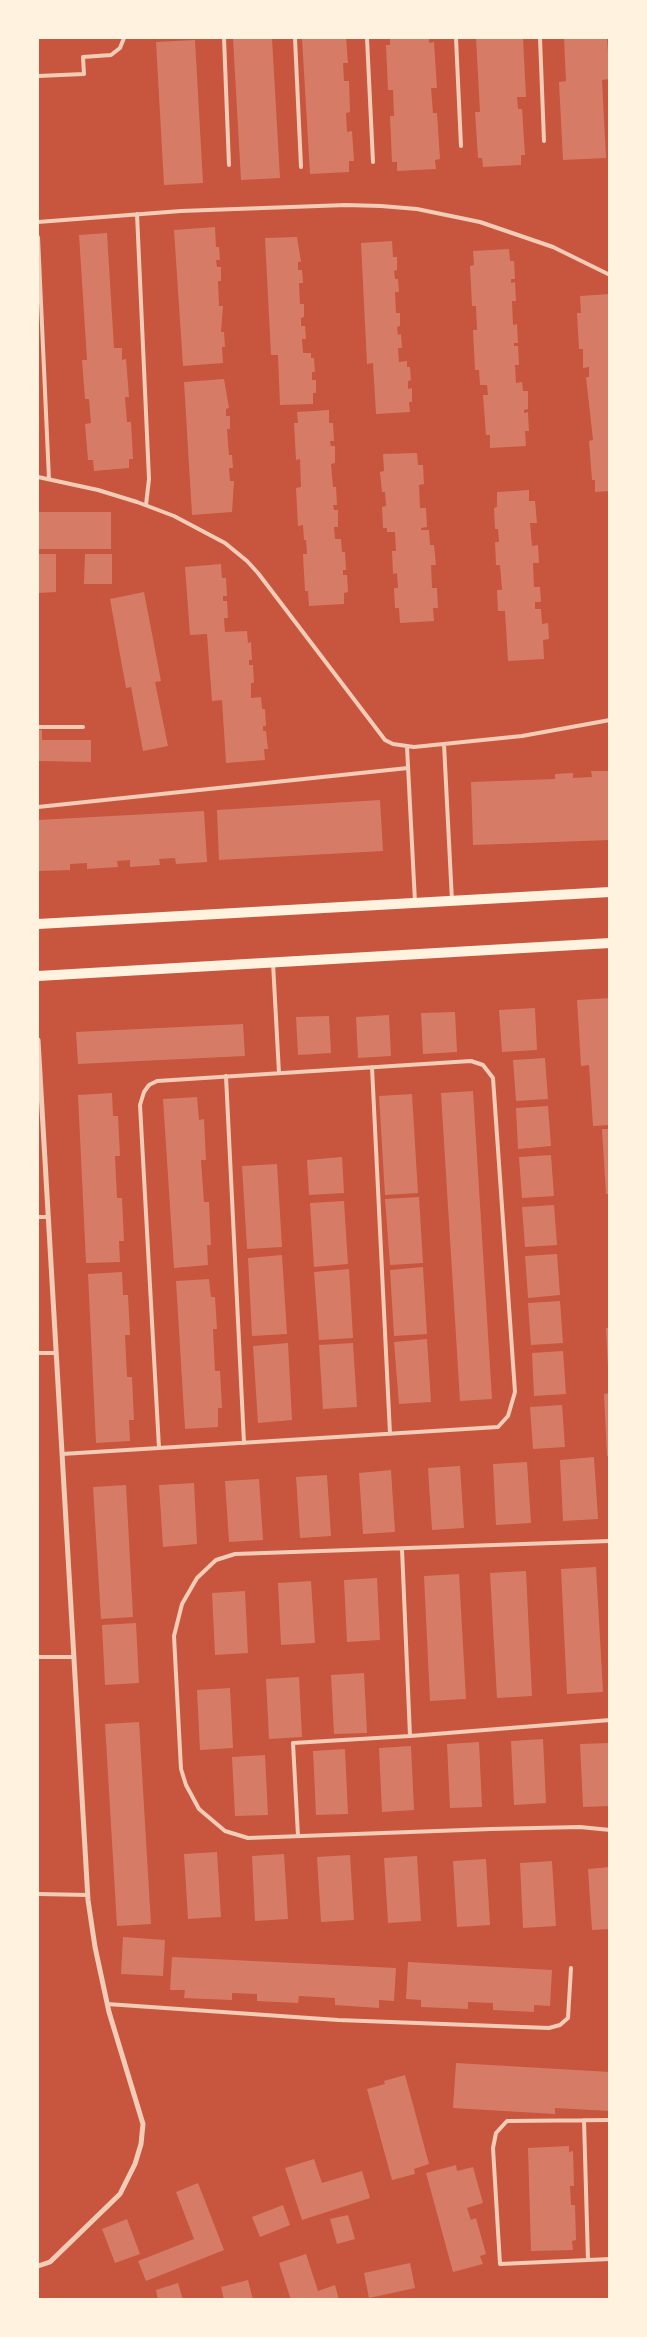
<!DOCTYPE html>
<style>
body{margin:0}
#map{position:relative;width:647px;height:2337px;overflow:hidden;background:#c8553d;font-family:"Public Sans",sans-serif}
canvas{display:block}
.frame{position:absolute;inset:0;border:39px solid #fff3e0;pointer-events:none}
</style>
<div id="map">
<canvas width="647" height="2337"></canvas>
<div class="frame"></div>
</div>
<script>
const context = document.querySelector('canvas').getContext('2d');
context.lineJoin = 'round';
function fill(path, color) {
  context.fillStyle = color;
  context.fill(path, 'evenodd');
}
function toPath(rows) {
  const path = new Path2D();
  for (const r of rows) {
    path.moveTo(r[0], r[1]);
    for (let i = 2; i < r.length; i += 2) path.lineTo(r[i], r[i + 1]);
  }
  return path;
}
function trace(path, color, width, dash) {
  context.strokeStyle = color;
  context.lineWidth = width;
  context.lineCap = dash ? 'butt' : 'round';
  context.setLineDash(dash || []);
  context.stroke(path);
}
fill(toPath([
 [233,38,272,38,280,178,241,180],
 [302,38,346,38,348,63,343,63,344,81,349,81,350,112,346,113,347,132,352,131,354,161,349,161,349,172,310,174],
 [390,38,429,38,429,43,434,42,437,88,431,88,433,113,437,113,440,159,435,160,436,169,397,171,397,162,392,162,390,116,394,116,393,90,388,90,386,45,390,45],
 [476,38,523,38,526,97,517,97,518,109,522,109,525,155,521,155,521,165,483,167,482,158,478,158,475,112,480,112],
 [564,38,607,38,610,79,602,80,606,158,563,160,559,82,566,81],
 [195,40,203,183,164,185,156,42],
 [215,227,216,247,219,247,220,260,216,260,217,267,221,267,221,281,218,281,219,306,223,306,221,332,224,332,225,347,222,347,223,363,183,366,174,230],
 [107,233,114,348,122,348,122,360,126,359,129,397,125,397,127,422,131,422,133,459,129,459,129,468,94,471,93,460,88,460,85,424,91,423,89,399,85,399,82,360,87,360,79,235],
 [297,237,301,262,298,262,298,270,302,270,303,283,299,283,300,304,304,304,304,317,301,318,301,326,305,326,306,339,302,339,303,353,311,353,311,358,314,358,315,372,312,372,312,380,316,380,316,393,313,393,313,404,280,405,278,355,271,355,265,238],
 [392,241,393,257,397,257,397,270,394,271,395,279,398,279,399,292,395,292,396,313,400,313,400,326,397,327,398,335,401,334,402,348,398,348,399,362,407,361,407,367,410,367,411,380,408,381,408,389,412,388,412,402,409,402,410,412,376,414,373,363,367,364,361,243],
 [509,249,510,261,514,261,515,279,511,279,511,283,515,282,516,301,512,301,513,325,517,324,518,343,514,343,514,346,518,346,519,365,515,365,516,383,522,382,523,391,528,391,528,409,524,410,524,413,528,412,529,431,525,431,526,446,490,448,490,435,486,435,483,395,488,395,487,385,480,385,479,370,475,370,473,330,477,330,476,306,472,306,470,266,474,265,473,251],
 [610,294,610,491,595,492,595,480,592,480,589,441,593,440,586,377,589,377,589,367,583,368,583,349,579,349,577,313,581,313,580,296],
 [224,379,229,408,226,409,226,416,230,416,230,429,227,429,229,455,232,455,233,468,229,468,230,481,234,481,232,512,192,515,184,382],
 [329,410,329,423,333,423,334,441,330,441,331,446,335,446,335,463,331,464,333,487,336,487,337,505,333,505,334,510,338,510,338,527,334,527,335,539,341,539,342,552,345,552,346,570,343,570,343,575,347,575,348,592,344,593,344,604,309,606,308,591,305,591,303,554,307,554,306,540,304,540,303,525,298,526,296,488,301,487,300,459,296,460,294,423,298,423,297,412],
 [417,453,418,465,423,465,424,484,419,485,420,508,426,508,427,527,421,528,421,530,429,530,430,545,434,545,436,565,431,565,432,588,437,588,438,608,433,608,434,621,400,623,399,608,395,608,394,588,398,588,397,573,393,574,392,551,396,551,395,532,387,532,387,528,383,528,382,507,386,506,385,492,382,492,380,472,384,471,383,454],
 [529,490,529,501,535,501,537,523,530,523,532,546,538,545,539,563,533,563,534,587,540,587,541,602,535,602,535,609,541,609,542,624,548,623,549,639,543,640,544,659,508,661,505,611,498,611,497,590,502,590,500,565,496,565,495,542,499,542,498,529,495,529,494,508,497,507,497,492],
 [38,512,111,512,111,549,38,549],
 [38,554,56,554,56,592,38,593],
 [85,554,112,554,112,584,84,584],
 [221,564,222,578,226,578,227,596,223,596,223,601,227,601,228,618,224,618,225,632,247,631,248,643,251,642,252,660,249,660,249,665,253,665,254,683,251,683,251,698,261,697,262,709,265,709,266,726,263,726,263,731,266,731,268,749,264,749,265,760,226,763,222,700,212,701,207,634,190,635,185,567],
 [144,592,161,681,155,682,168,746,143,751,131,687,126,688,110,599],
 [38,730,42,730,42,740,91,740,91,762,38,761],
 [591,771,610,771,610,840,473,845,471,782,555,779,555,774,573,773,573,778,592,777],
 [380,800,383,851,219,860,217,810],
 [204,811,207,862,176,864,175,858,159,859,160,865,130,867,130,860,117,861,118,867,87,869,87,863,70,864,70,870,38,871,38,820],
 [610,998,610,1125,593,1126,589,1065,581,1066,577,1000],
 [535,1008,537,1050,502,1052,499,1010],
 [455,1012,457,1052,423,1054,421,1013],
 [389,1015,391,1056,358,1058,356,1017],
 [329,1016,331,1053,298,1055,296,1017],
 [243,1024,245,1056,78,1064,76,1032],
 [545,1058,548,1099,516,1101,513,1060],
 [473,1091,492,1399,460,1401,441,1093],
 [112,1093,113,1116,118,1116,120,1156,115,1156,117,1198,122,1198,124,1241,119,1241,120,1262,86,1263,78,1095],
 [412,1094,418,1193,385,1195,379,1096],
 [197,1097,199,1120,204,1119,206,1160,201,1160,204,1202,209,1202,211,1245,207,1245,208,1265,174,1268,163,1099],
 [548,1106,551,1146,518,1149,516,1108],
 [602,1129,610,1129,610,1194,606,1194],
 [551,1155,554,1196,522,1198,519,1157],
 [342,1157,344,1193,309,1195,307,1160],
 [277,1164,282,1247,247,1249,242,1166],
 [419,1197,423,1263,390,1265,385,1199],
 [344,1201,348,1264,314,1267,310,1203],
 [554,1205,557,1245,525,1247,522,1207],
 [557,1254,560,1295,528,1298,525,1256],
 [282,1255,287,1334,252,1336,248,1258],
 [423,1267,427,1334,394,1336,390,1270],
 [349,1269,353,1338,319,1340,314,1272],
 [122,1272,123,1295,128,1295,130,1335,125,1335,127,1377,132,1377,134,1420,129,1420,130,1441,96,1443,88,1274],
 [209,1279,211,1297,215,1297,217,1329,213,1329,215,1371,220,1371,222,1408,218,1408,218,1427,185,1429,176,1281],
 [560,1301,563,1343,531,1345,528,1303],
 [606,1328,610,1328,610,1369,608,1369],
 [427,1339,431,1402,399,1404,394,1342],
 [288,1343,292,1420,258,1423,253,1346],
 [353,1343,357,1407,323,1409,319,1345],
 [563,1351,566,1394,534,1396,532,1353],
 [610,1393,610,1456,607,1456,604,1394],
 [562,1405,565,1447,533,1449,530,1407],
 [594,1457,598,1519,563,1521,560,1460],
 [527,1462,531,1523,496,1525,493,1464],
 [460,1466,464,1528,432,1530,428,1468],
 [391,1470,395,1532,363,1534,359,1473],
 [327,1475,331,1536,300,1538,296,1477],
 [259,1479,263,1540,229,1542,225,1481],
 [194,1483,197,1544,163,1547,159,1485],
 [126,1485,133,1617,101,1619,93,1487],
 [596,1567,603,1692,567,1694,561,1569],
 [526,1571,532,1696,497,1698,490,1573],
 [459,1574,466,1699,430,1701,424,1576],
 [377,1578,380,1640,347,1642,344,1580],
 [311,1581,315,1643,281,1645,278,1583],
 [245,1591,248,1653,215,1655,212,1593],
 [136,1623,139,1683,105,1685,102,1625],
 [364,1673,367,1733,334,1734,331,1675],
 [299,1677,302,1737,269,1739,266,1679],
 [230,1688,233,1748,200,1750,197,1690],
 [139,1722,151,1924,117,1926,105,1724],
 [543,1739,546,1803,514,1805,511,1741],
 [479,1742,482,1807,450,1808,447,1744],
 [610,1743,610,1806,583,1807,580,1744],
 [411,1746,414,1810,382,1812,379,1748],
 [345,1749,348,1814,316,1815,313,1751],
 [265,1755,268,1815,235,1816,232,1757],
 [217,1852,221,1917,188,1919,184,1854],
 [284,1854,288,1919,255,1921,252,1856],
 [350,1855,354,1920,321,1922,317,1857],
 [417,1856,421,1921,388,1923,384,1858],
 [486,1859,490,1925,457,1927,453,1861],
 [552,1861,556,1926,523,1928,520,1863],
 [610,1867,610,1929,592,1930,588,1869],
 [123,1937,165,1940,163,1976,121,1974],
 [172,1957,396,1968,394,2001,379,2000,379,2008,335,2005,335,1998,318,1997,299,1996,298,2003,257,2001,257,1994,232,1993,232,2000,184,1998,185,1990,170,1990],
 [408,1962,552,1970,550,2006,534,2005,534,2012,493,2010,493,2003,468,2002,468,2009,421,2007,421,2000,406,1999],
 [456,2063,610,2072,610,2111,555,2108,555,2114,453,2108],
 [405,2075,429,2164,414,2169,415,2174,392,2180,367,2089,385,2084,384,2081],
 [569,2146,569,2152,573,2151,574,2186,570,2186,571,2205,575,2205,576,2240,572,2241,573,2250,531,2251,528,2148],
 [314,2159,322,2183,362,2171,370,2198,302,2220,285,2168],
 [456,2165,457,2171,473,2167,483,2203,467,2208,471,2220,476,2218,486,2254,480,2256,483,2264,453,2272,426,2173],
 [198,2183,224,2250,146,2281,138,2261,194,2239,176,2192],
 [283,2205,290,2225,260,2237,252,2217],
 [348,2215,355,2239,337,2244,330,2219],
 [127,2219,140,2254,115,2263,102,2229],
 [306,2254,318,2291,335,2285,339,2300,291,2300,279,2263],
 [410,2263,415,2288,369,2298,364,2273],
 [248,2280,253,2300,224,2300,221,2287],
 [178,2283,183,2300,158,2300,156,2290]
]), '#d67c66');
trace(toPath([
 [224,38,229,165],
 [295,38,301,167],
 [367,38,373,162],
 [456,38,461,146],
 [540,38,544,141],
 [38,76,84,74,83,57,111,55,120,48,124,38],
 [137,214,149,479,146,505],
 [38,222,181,211,346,205,381,206,417,209,480,222,553,247,610,275],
 [38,237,49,479],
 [38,477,98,490,137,502,174,516,225,543,247,561,258,573,385,740,393,744,414,747,522,736,610,720],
 [38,727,83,727],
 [444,744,452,901],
 [407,747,415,902],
 [38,807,408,768],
 [273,963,279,1073],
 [372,1067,390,1434],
 [226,1076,244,1443],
 [38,1217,48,1217],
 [38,1353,56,1353],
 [62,1454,498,1427,508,1416,515,1392,493,1078,483,1065,471,1061,157,1081,149,1085,144,1092,140,1105,159,1448],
 [610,1541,235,1554,216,1560,197,1578,182,1604,174,1636,181,1769,186,1785,199,1809,225,1831,248,1838,491,1829,580,1827,610,1830],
 [402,1549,410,1736],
 [38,1657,74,1657],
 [298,1836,293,1743,410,1736,610,1720],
 [38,1894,88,1895],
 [107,2004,338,2020,549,2028,560,2025,568,2018,571,1968],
 [584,2120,588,2260],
 [610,2120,507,2121,496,2133,493,2148,500,2264,610,2259]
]), '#f1ccb7', 4);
trace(toPath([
 [38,1040,88,1900,95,1947,109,2012,143,2124,141,2144,135,2164,120,2194,50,2262,38,2266]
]), '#f1ccb7', 5);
trace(toPath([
 [38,924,610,892],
 [38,976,610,943]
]), '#fff3e0', 10);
</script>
